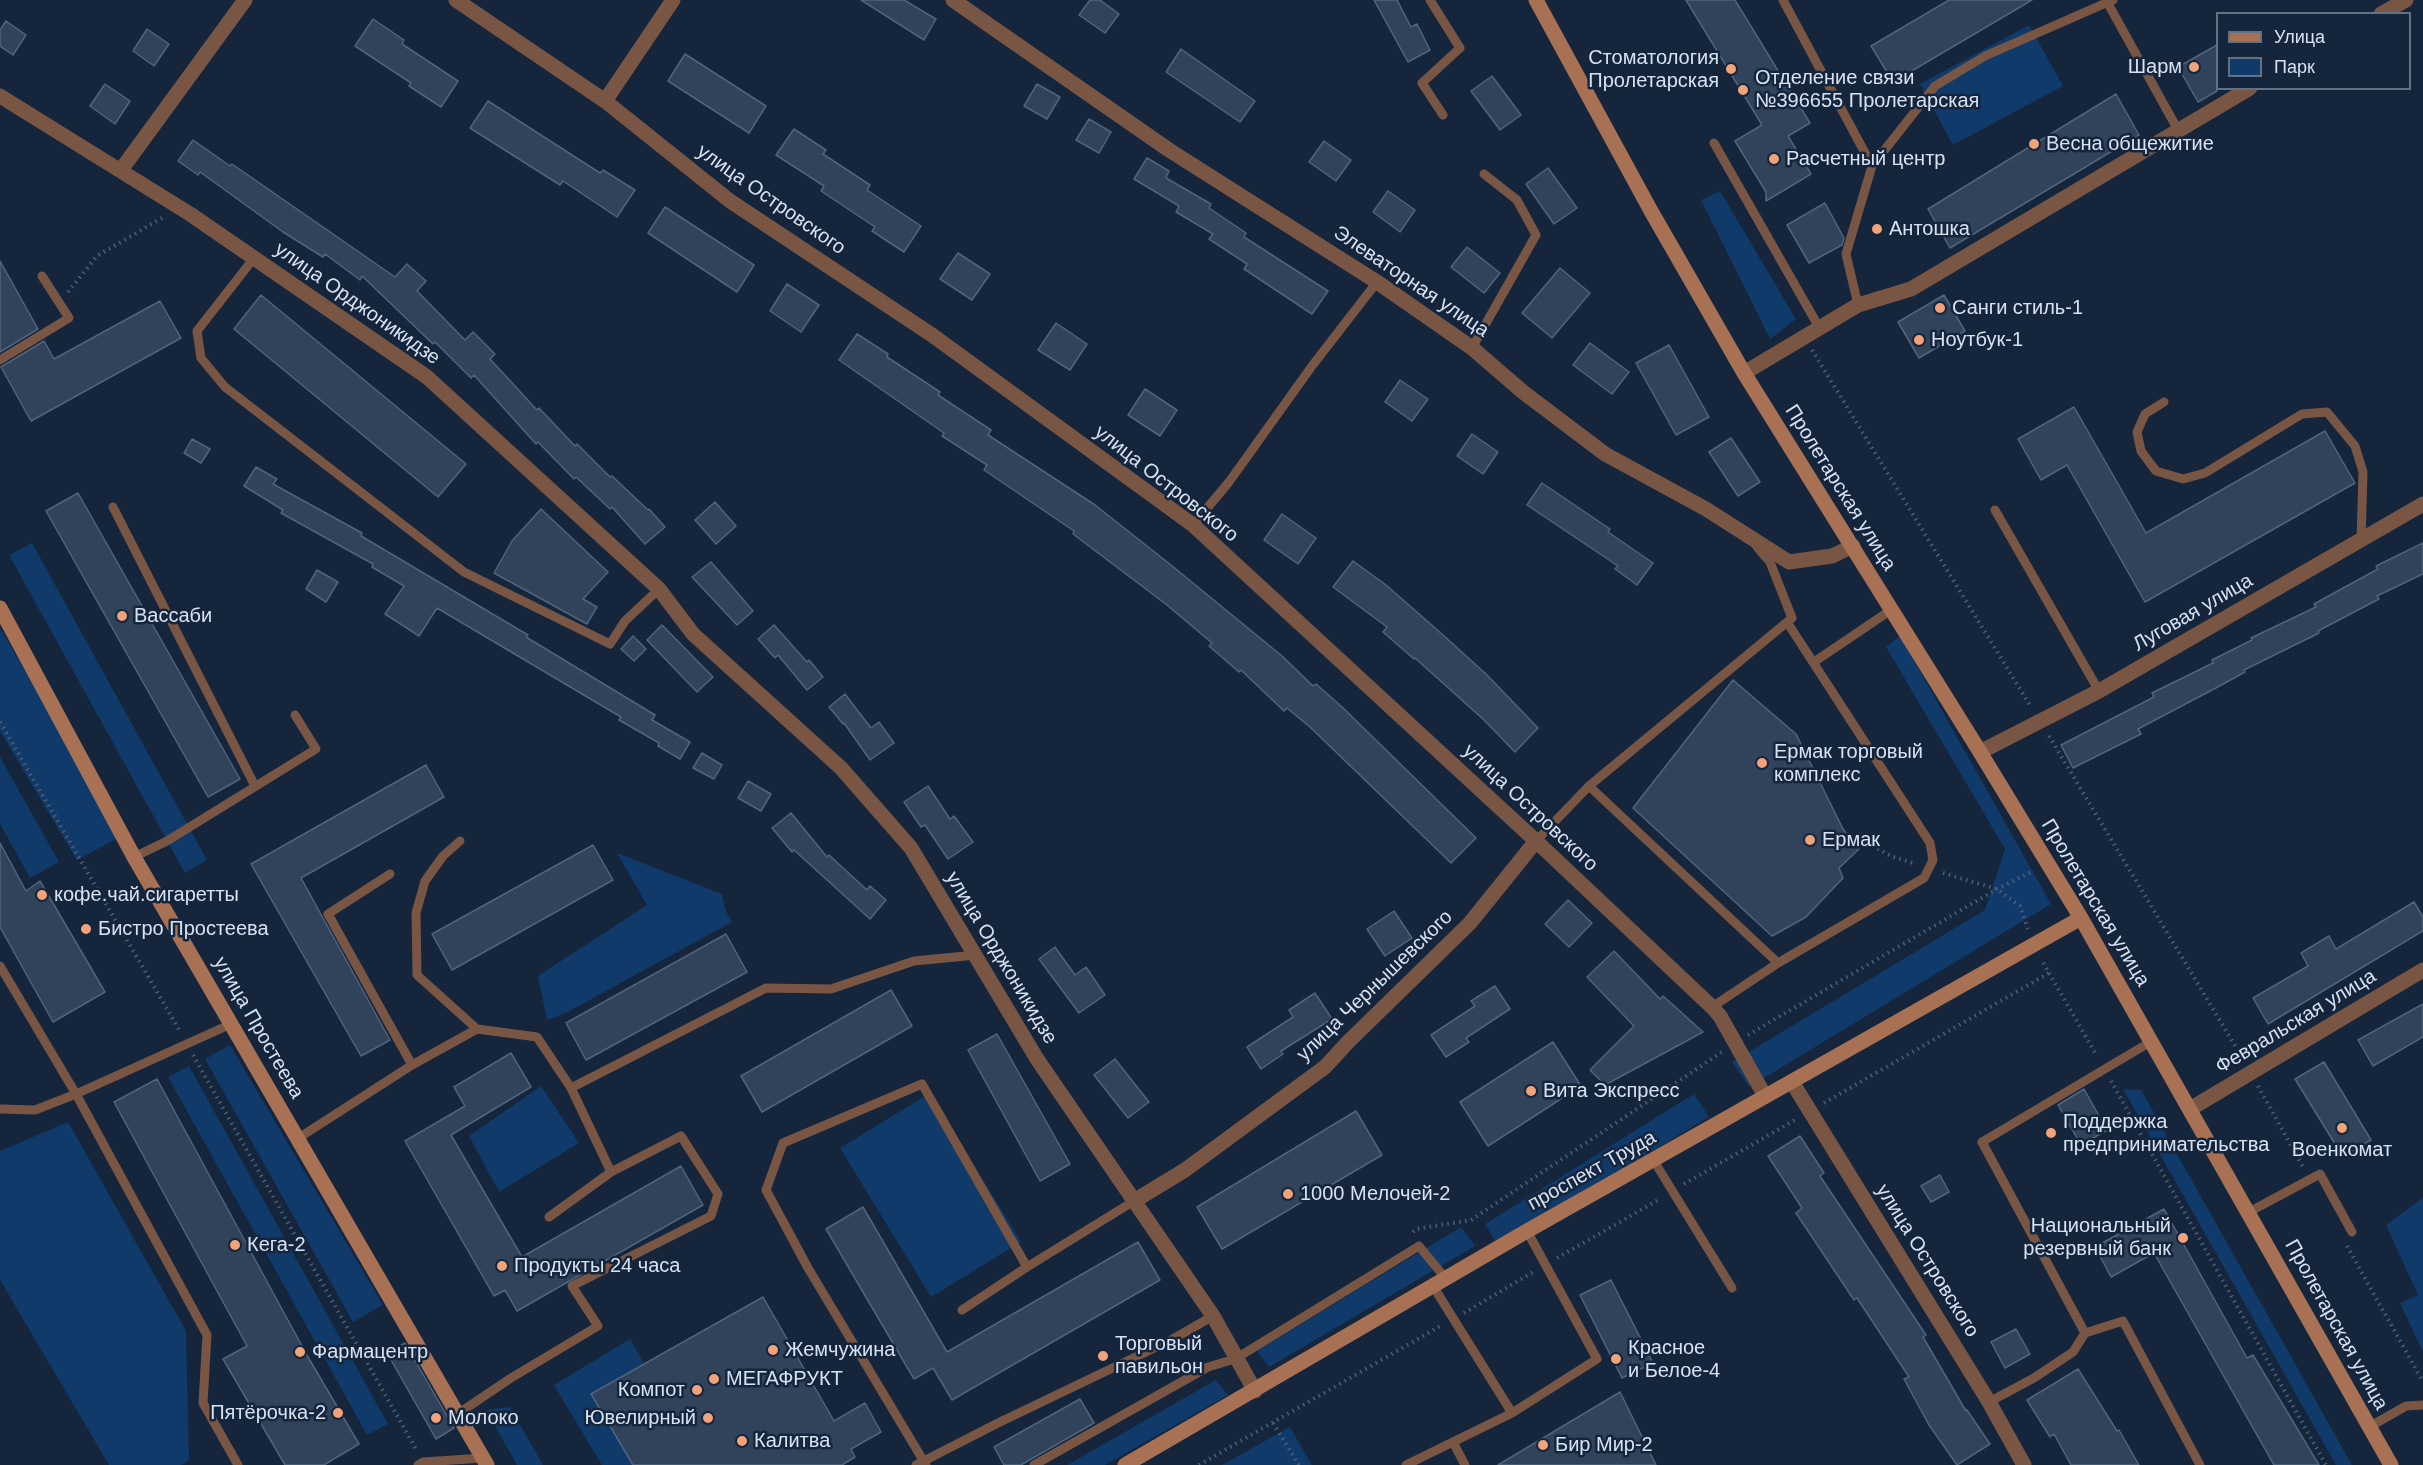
<!DOCTYPE html>
<meta charset="utf-8">
<style>
body{margin:0}
#map{position:relative;width:2423px;height:1465px;overflow:hidden;background:#14253c;font-family:Helvetica,sans-serif}
canvas{display:block}
.legend{position:absolute;left:2216px;top:12px;width:195px;height:78px;box-sizing:border-box;background:#14253c;border:2px solid #627184;margin:0;padding:8px 10px;list-style:none;font-size:18px;color:#d6e2f1}
.legend li{display:flex;align-items:center;gap:12px;height:30px}
.legend b{width:30px;border:2px solid #627184}
</style>
<div id="map">
<canvas width="2423" height="1465"></canvas>
<ul class="legend">
<li><b style="height:8px;background:#a87154"></b>Улица</li>
<li><b style="height:16px;background:#103a6a"></b>Парк</li>
</ul>
</div>
<script>
const context = document.querySelector('canvas').getContext('2d');
context.lineJoin = 'round';
function fill(path, color) {
  context.fillStyle = color;
  context.fill(path, 'evenodd');
}
function toPath(rows) {
  const path = new Path2D();
  for (const r of rows) {
    path.moveTo(r[0], r[1]);
    for (let i = 2; i < r.length; i += 2) path.lineTo(r[i], r[i + 1]);
  }
  return path;
}
function trace(path, color, width, dash) {
  context.strokeStyle = color;
  context.lineWidth = width;
  context.lineCap = dash ? 'butt' : 'round';
  context.setLineDash(dash || []);
  context.stroke(path);
}
function write(font, color, halo, rows, align = 'center') {
  context.font = font + ' Helvetica,sans-serif';
  context.lineWidth = 5;
  context.setLineDash([]);
  context.textBaseline = 'middle';
  context.strokeStyle = halo;
  context.fillStyle = color;
  for (const [text, x, y, turn = 0] of rows) {
    context.save();
    context.translate(x, y);
    context.rotate((+turn || 0) * Math.PI / 180);
    context.textAlign = isNaN(turn) ? turn : align;
    if (halo) context.strokeText(text, 0, 0);
    context.fillText(text, 0, 0);
    context.restore();
  }
}
fill(toPath([
 [2029,25,2063,86,1953,145,1920,84],
 [1720,191,1796,319,1770,339,1701,200],
 [32,543,207,860,185,873,9,555],
 [0,628,122,836,77,860,0,731],
 [1900,636,2051,904,1749,1087,1732,1062,1985,910,2005,849,1886,647],
 [0,757,59,862,30,878,0,824],
 [617,853,722,894,725,909,732,922,564,1014,547,1020,538,976,647,905],
 [230,1045,383,1305,353,1322,205,1059],
 [189,1066,388,1424,367,1435,168,1077],
 [541,1086,579,1143,499,1192,469,1136],
 [2123,1089,2141,1090,2352,1465,2336,1465],
 [930,1093,1021,1242,931,1297,840,1148],
 [1694,1094,1709,1117,1497,1244,1485,1224],
 [68,1122,186,1331,189,1460,181,1465,109,1465,0,1280,0,1151],
 [2423,1198,2423,1352,2400,1303,2418,1295,2386,1225],
 [1461,1227,1475,1246,1269,1367,1257,1351],
 [630,1339,644,1363,591,1395,633,1465,602,1465,554,1385],
 [1216,1380,1228,1395,1105,1465,1067,1465],
 [510,1407,543,1465,517,1465,486,1410],
 [1290,1427,1312,1465,1222,1465,1279,1433]
]), '#103a6a');
const building = toPath([
 [861,0,904,0,936,19,924,40,861,0],
 [1090,0,1100,0,1119,14,1105,33,1079,15,1090,0],
 [1374,0,1397,0,1411,27,1417,24,1430,50,1408,62,1374,0],
 [1686,0,1735,0,1810,123,1788,136,1811,174,1766,201,1766,192,1735,141,1762,125,1686,0],
 [1949,0,2032,0,1893,82,1871,46,1949,0],
 [373,19,404,40,402,44,458,81,441,107,409,86,411,83,355,46,373,19],
 [6,21,26,35,13,55,0,46,0,30,6,21],
 [147,29,169,44,154,66,133,51,147,29],
 [2217,45,2217,91,2198,102,2178,67,2217,45],
 [1181,49,1255,101,1240,122,1166,72,1181,49],
 [685,54,766,106,749,133,668,81,685,54],
 [1492,76,1521,115,1500,130,1471,91,1492,76],
 [105,84,130,101,115,124,90,106,105,84],
 [1037,84,1060,97,1047,119,1024,106,1037,84],
 [2116,94,2139,135,1950,248,1928,209,2116,94],
 [488,101,600,173,603,170,635,190,617,217,563,181,560,185,470,128,488,101],
 [1089,119,1111,132,1099,153,1076,140,1089,119],
 [794,129,826,150,823,154,870,185,867,190,921,226,904,252,872,231,875,227,821,191,824,186,776,155,794,129],
 [193,140,230,166,232,164,395,277,407,264,426,281,417,291,465,340,473,332,495,354,490,359,537,410,539,408,575,446,577,444,610,477,612,476,648,510,649,509,665,527,645,544,612,507,610,509,576,477,574,479,538,442,536,444,474,375,471,378,435,342,433,344,362,276,360,280,325,254,323,257,283,232,200,172,198,175,178,161,193,140],
 [1324,141,1351,160,1336,181,1309,162,1324,141],
 [1147,158,1169,171,1166,178,1211,204,1209,208,1246,233,1244,237,1328,291,1312,314,1244,269,1247,264,1209,239,1213,234,1176,212,1179,206,1134,179,1147,158],
 [1548,168,1577,208,1554,224,1526,184,1548,168],
 [1388,191,1415,210,1400,232,1373,212,1388,191],
 [1825,203,1844,238,1842,245,1809,263,1787,225,1825,203],
 [665,207,754,265,737,292,648,233,665,207],
 [1467,247,1500,273,1484,293,1451,267,1467,247],
 [958,253,990,274,972,300,940,279,958,253],
 [0,261,38,329,0,352,0,261],
 [1560,268,1590,293,1552,338,1522,313,1560,268],
 [787,284,819,305,801,332,770,311,787,284],
 [261,295,466,464,438,497,234,329,261,295],
 [1944,295,1965,331,1919,358,1898,322,1944,295],
 [160,301,181,338,31,421,1,367,44,341,54,359,160,301],
 [1056,323,1087,344,1070,370,1038,350,1056,323],
 [857,334,888,354,887,357,940,392,938,395,991,430,988,435,1095,505,1171,565,1282,656,1313,686,1316,684,1341,706,1476,838,1451,863,1311,728,1287,708,1284,711,1241,670,1239,672,1209,646,1212,643,1167,605,1073,534,1074,531,984,470,987,465,942,436,944,433,839,360,857,334],
 [1590,343,1629,372,1612,394,1573,365,1590,343],
 [1669,345,1709,417,1676,435,1636,363,1669,345],
 [1400,380,1428,399,1412,421,1385,402,1400,380],
 [1145,389,1177,410,1160,436,1128,415,1145,389],
 [2074,407,2146,533,2325,431,2355,483,2145,602,2067,465,2041,480,2018,439,2074,407],
 [1472,434,1498,452,1483,474,1457,456,1472,434],
 [1731,438,1760,482,1738,496,1709,452,1731,438],
 [192,439,210,449,201,463,184,453,192,439],
 [256,467,277,479,273,484,362,533,361,536,528,635,526,637,655,715,652,720,690,742,680,759,658,746,659,743,619,720,621,717,437,608,419,636,385,614,404,586,372,567,373,564,281,513,283,510,244,486,256,467],
 [1542,483,1610,529,1608,532,1653,563,1637,585,1615,569,1618,566,1527,505,1542,483],
 [78,493,240,779,208,797,46,511,78,493],
 [715,502,736,526,716,544,695,520,715,502],
 [541,509,608,572,583,599,597,607,587,624,494,573,512,541,541,509],
 [1282,514,1316,538,1298,564,1264,540,1282,514],
 [2423,543,2423,574,2377,596,2379,599,2318,631,2319,633,2244,670,2245,672,2214,689,2138,729,2141,734,2073,768,2061,745,2154,697,2152,693,2213,663,2212,660,2252,640,2251,638,2316,607,2314,604,2378,569,2376,566,2423,543],
 [1353,561,1386,585,1443,635,1487,675,1538,728,1515,752,1484,720,1415,658,1414,659,1383,632,1387,627,1333,587,1353,561],
 [711,562,753,611,737,625,692,577,711,562],
 [317,570,338,582,326,602,306,589,317,570],
 [662,625,713,677,697,692,647,640,662,625],
 [774,625,807,662,809,660,823,677,807,690,778,655,775,658,758,639,774,625],
 [633,636,646,649,634,661,621,649,633,636],
 [1733,680,1796,734,1843,829,1859,849,1839,868,1843,878,1806,917,1772,936,1633,808,1733,680],
 [845,694,871,728,879,722,894,743,870,760,844,723,843,724,829,707,845,694],
 [702,753,722,765,714,779,693,768,702,753],
 [426,765,444,797,301,878,390,1040,361,1056,251,864,426,765],
 [748,781,771,794,761,811,738,798,748,781],
 [928,786,950,819,954,816,973,842,948,859,925,825,921,827,904,802,928,786],
 [791,813,827,857,829,855,867,890,870,886,886,900,870,919,794,850,792,852,772,828,791,813],
 [0,843,26,891,40,881,105,992,53,1022,0,927,0,843],
 [593,845,613,880,452,970,432,934,593,845],
 [1568,900,1592,923,1569,947,1545,924,1568,900],
 [2414,902,2423,917,2423,931,2268,1024,2253,998,2308,966,2301,953,2329,936,2336,949,2414,902],
 [1394,911,1412,938,1385,956,1367,929,1394,911],
 [726,934,747,972,586,1060,566,1023,726,934],
 [1055,947,1075,975,1086,967,1105,995,1079,1013,1039,959,1055,947],
 [1614,951,1660,999,1663,996,1703,1032,1605,1085,1590,1070,1634,1026,1587,977,1614,951],
 [1495,986,1510,1009,1466,1038,1469,1042,1446,1057,1431,1035,1475,1006,1471,1001,1495,986],
 [891,990,912,1026,762,1112,741,1076,891,990],
 [1315,993,1332,1019,1281,1051,1283,1054,1261,1069,1247,1047,1293,1017,1289,1010,1315,993],
 [2423,1004,2423,1037,2373,1066,2358,1040,2423,1004],
 [997,1034,1070,1164,1040,1181,968,1050,997,1034],
 [1553,1042,1581,1086,1488,1146,1460,1102,1553,1042],
 [511,1053,531,1087,451,1135,522,1257,681,1166,703,1205,517,1311,505,1290,494,1296,405,1141,465,1106,454,1087,511,1053],
 [1115,1059,1149,1102,1128,1118,1094,1075,1115,1059],
 [2324,1062,2371,1140,2343,1157,2295,1079,2324,1062],
 [157,1079,308,1357,359,1444,324,1465,285,1465,223,1359,247,1346,114,1102,157,1079],
 [2084,1089,2107,1130,2081,1145,2058,1105,2084,1089],
 [1356,1111,1382,1155,1222,1249,1197,1207,1356,1111],
 [1800,1136,1824,1173,1820,1176,1926,1335,1923,1337,1966,1411,1967,1410,1990,1444,1957,1465,1929,1425,1904,1379,1909,1377,1857,1298,1854,1300,1796,1213,1802,1208,1768,1156,1800,1136],
 [1940,1175,1949,1192,1931,1202,1921,1186,1940,1175],
 [863,1207,947,1352,1138,1242,1160,1280,952,1400,933,1368,914,1379,826,1229,863,1207],
 [2164,1209,2247,1358,2253,1355,2319,1465,2274,1465,2154,1253,2111,1277,2095,1247,2164,1209],
 [1611,1280,1653,1363,1622,1378,1580,1295,1611,1280],
 [763,1297,834,1421,865,1403,881,1432,851,1449,855,1457,842,1465,633,1465,591,1394,763,1297],
 [2016,1329,2030,1354,2005,1368,1991,1342,2016,1329],
 [405,1343,454,1428,436,1439,387,1353,405,1343],
 [2078,1369,2117,1431,2119,1430,2139,1465,2071,1465,2054,1434,2050,1437,2027,1400,2078,1369],
 [1620,1392,1656,1465,1498,1465,1620,1392],
 [1080,1399,1094,1423,1021,1465,1004,1465,994,1447,1080,1399]
]);
fill(building, '#30435b');
trace(building, '#50647e', 1.5);
trace(toPath([
 [68,292,97,256,162,218],
 [1812,350,2031,707],
 [0,722,181,1033],
 [2049,736,2243,1059],
 [1867,843,1891,856,1916,864],
 [1943,873,1997,889,2020,906,2028,929],
 [2049,973,2097,1056],
 [1748,1035,1997,889,2033,871],
 [193,1055,417,1451],
 [2111,1081,2326,1465],
 [2258,1086,2304,1169],
 [1824,1103,2049,973,2042,960],
 [1684,1184,1795,1120],
 [1413,1232,1416,1229,1471,1220,1722,1052],
 [2347,1246,2423,1382],
 [1557,1258,1660,1199],
 [1464,1313,1535,1271],
 [1273,1423,1299,1465],
 [1199,1465,1442,1325]
]), '#4f5e73', 4, [1.5, 4.5]);
trace(toPath([
 [1430,0,1460,48,1422,83,1443,115],
 [1783,0,1872,166],
 [2106,0,2178,130],
 [1714,143,1820,329],
 [254,258,197,331,201,358,225,387,464,572,610,644,625,621,659,589],
 [1858,305,1846,254,1872,166,1935,86,1985,56,2113,0],
 [1472,348,1536,235,1517,200,1484,174],
 [0,360,69,318,42,276],
 [2164,402,2145,414,2137,432,2141,451,2156,471,2183,479,2205,473,2302,414,2327,412,2355,446,2363,472,2361,541],
 [113,507,255,786],
 [1995,510,2099,691],
 [1193,525,1229,482,1312,366,1377,282],
 [1814,662,1891,610],
 [1589,786,1778,963],
 [1536,841,1589,786,1792,618,1770,562,1757,547],
 [134,857,167,841,316,749,295,715],
 [390,874,328,914,412,1065],
 [0,966,76,1094,35,1110,0,1109],
 [1712,1007,1778,963,1924,878,1933,860,1930,843,1787,622],
 [231,1024,76,1094,207,1335,203,1403,238,1465],
 [2152,1041,1982,1142,2085,1333,2123,1321,2200,1465],
 [571,1088,766,988,831,989,914,961,976,955],
 [297,1139,412,1065,477,1029],
 [1654,1161,1732,1288],
 [2249,1212,2320,1174,2352,1232],
 [549,1217,611,1172],
 [1433,1286,1512,1413,1597,1359,1527,1231],
 [962,1310,1027,1267],
 [1989,1402,2034,1378,2073,1352,2085,1333],
 [459,1413,511,1378,598,1326,572,1286,711,1216,718,1194,681,1136,611,1172,571,1088,537,1037,477,1029,417,975,416,913,425,881,443,856,460,841],
 [2369,1427,2406,1406,2423,1405],
 [1453,1442,1465,1465],
 [418,1465,423,1462,483,1458],
 [916,1465,998,1423,1173,1339,1213,1316],
 [926,1465,808,1268,766,1190,783,1143,922,1084,1027,1267,1134,1201],
 [1034,1465,1208,1367,1235,1359,1419,1246,1446,1279],
 [1406,1465,1512,1413]
]), '#795644', 9);
trace(toPath([
 [456,0,605,101,730,201,932,335,1193,525,1536,841,1712,1007,1720,1016,1765,1096],
 [953,0,1169,150,1377,282,1472,348,1523,392,1605,454,1706,509,1789,562,1832,556,1853,546],
 [2381,14,2406,0],
 [0,96,190,214,427,377,659,589,693,634,841,768,911,848,1037,1059,1213,1316,1255,1391],
 [605,101,673,0],
 [121,170,245,0],
 [1744,373,1858,305,1911,289,2250,88],
 [1980,752,2099,691,2423,504],
 [1792,1082,1989,1402,2024,1465],
 [2190,1109,2423,970],
 [1134,1201,1185,1170,1325,1067,1348,1042,1470,923,1536,841]
]), '#795644', 15);
trace(toPath([
 [1536,0,1651,211,1744,373,1980,752,2081,918,2391,1465],
 [0,608,134,857,487,1465],
 [1125,1465,1527,1231,2081,918]
]), '#a87154', 15);
for (const [x, y, r, color] of [
 [2194,67,6,"#f0a279"],
 [1731,69,6,"#f0a279"],
 [1743,90,6,"#f0a279"],
 [2034,144,6,"#f0a279"],
 [1774,159,6,"#f0a279"],
 [1877,229,6,"#f0a279"],
 [1940,308,6,"#f0a279"],
 [1919,340,6,"#f0a279"],
 [122,616,6,"#f0a279"],
 [1762,763,6,"#f0a279"],
 [1810,840,6,"#f0a279"],
 [42,895,6,"#f0a279"],
 [86,929,6,"#f0a279"],
 [1531,1091,6,"#f0a279"],
 [2342,1128,6,"#f0a279"],
 [2051,1133,6,"#f0a279"],
 [1288,1194,6,"#f0a279"],
 [2183,1238,6,"#f0a279"],
 [235,1245,6,"#f0a279"],
 [502,1266,6,"#f0a279"],
 [773,1350,6,"#f0a279"],
 [300,1352,6,"#f0a279"],
 [1103,1356,6,"#f0a279"],
 [1616,1359,6,"#f0a279"],
 [714,1379,6,"#f0a279"],
 [697,1390,6,"#f0a279"],
 [338,1413,6,"#f0a279"],
 [436,1418,6,"#f0a279"],
 [708,1418,6,"#f0a279"],
 [742,1441,6,"#f0a279"],
 [1543,1445,6,"#f0a279"]
]) {
  const dot = new Path2D();
  dot.arc(x, y, r, 0, 2 * Math.PI);
  context.fillStyle = color;
  context.fill(dot);
  trace(dot, '#14253c', 2);
}
write('20px', '#d6e2f1', '#14253c', [
 ["Стоматология",1719,58,"right"],
 ["Пролетарская",1719,81,"right"],
 ["Шарм",2182,67,"right"],
 ["Отделение связи",1755,78],
 ["№396655 Пролетарская",1755,101],
 ["Весна общежитие",2046,144],
 ["Расчетный центр",1786,159],
 ["Антошка",1889,229],
 ["Санги стиль-1",1952,308],
 ["Ноутбук-1",1931,340],
 ["Вассаби",134,616],
 ["Ермак торговый",1774,752],
 ["комплекс",1774,775],
 ["Ермак",1822,840],
 ["кофе.чай.сигаретты",54,895],
 ["Бистро Простеева",98,929],
 ["Вита Экспресс",1543,1091],
 ["Поддержка",2063,1122],
 ["предпринимательства",2063,1145],
 ["Военкомат",2342,1150,"center"],
 ["1000 Мелочей-2",1300,1194],
 ["Национальный",2171,1226,"right"],
 ["резервный банк",2171,1249,"right"],
 ["Кега-2",247,1245],
 ["Продукты 24 часа",514,1266],
 ["Торговый",1115,1344],
 ["павильон",1115,1367],
 ["Красное",1628,1348],
 ["и Белое-4",1628,1371],
 ["Жемчужина",785,1350],
 ["Фармацентр",312,1352],
 ["МЕГАФРУКТ",726,1379],
 ["Компот",685,1390,"right"],
 ["Пятёрочка-2",326,1413,"right"],
 ["Молоко",448,1418],
 ["Ювелирный",696,1418,"right"],
 ["Калитва",754,1441],
 ["Бир Мир-2",1555,1445]
], 'left');
write('20px', '#d6e2f1', '#14253c', [
 ["улица Островского",771,200,35],
 ["Элеваторная улица",1411,282,34],
 ["улица Орджоникидзе",357,304,35],
 ["улица Островского",1166,484,38],
 ["Пролетарская улица",1840,488,58],
 ["Луговая улица",2193,613,-30],
 ["улица Островского",1530,808,43],
 ["Пролетарская улица",2095,903,59],
 ["улица Орджоникидзе",1001,958,59],
 ["улица Чернышевского",1375,986,-44],
 ["Февральская улица",2296,1022,-31],
 ["улица Простеева",258,1028,60],
 ["проспект Труда",1592,1171,-29],
 ["улица Островского",1927,1261,58],
 ["Пролетарская улица",2336,1325,61]
]);
</script>
